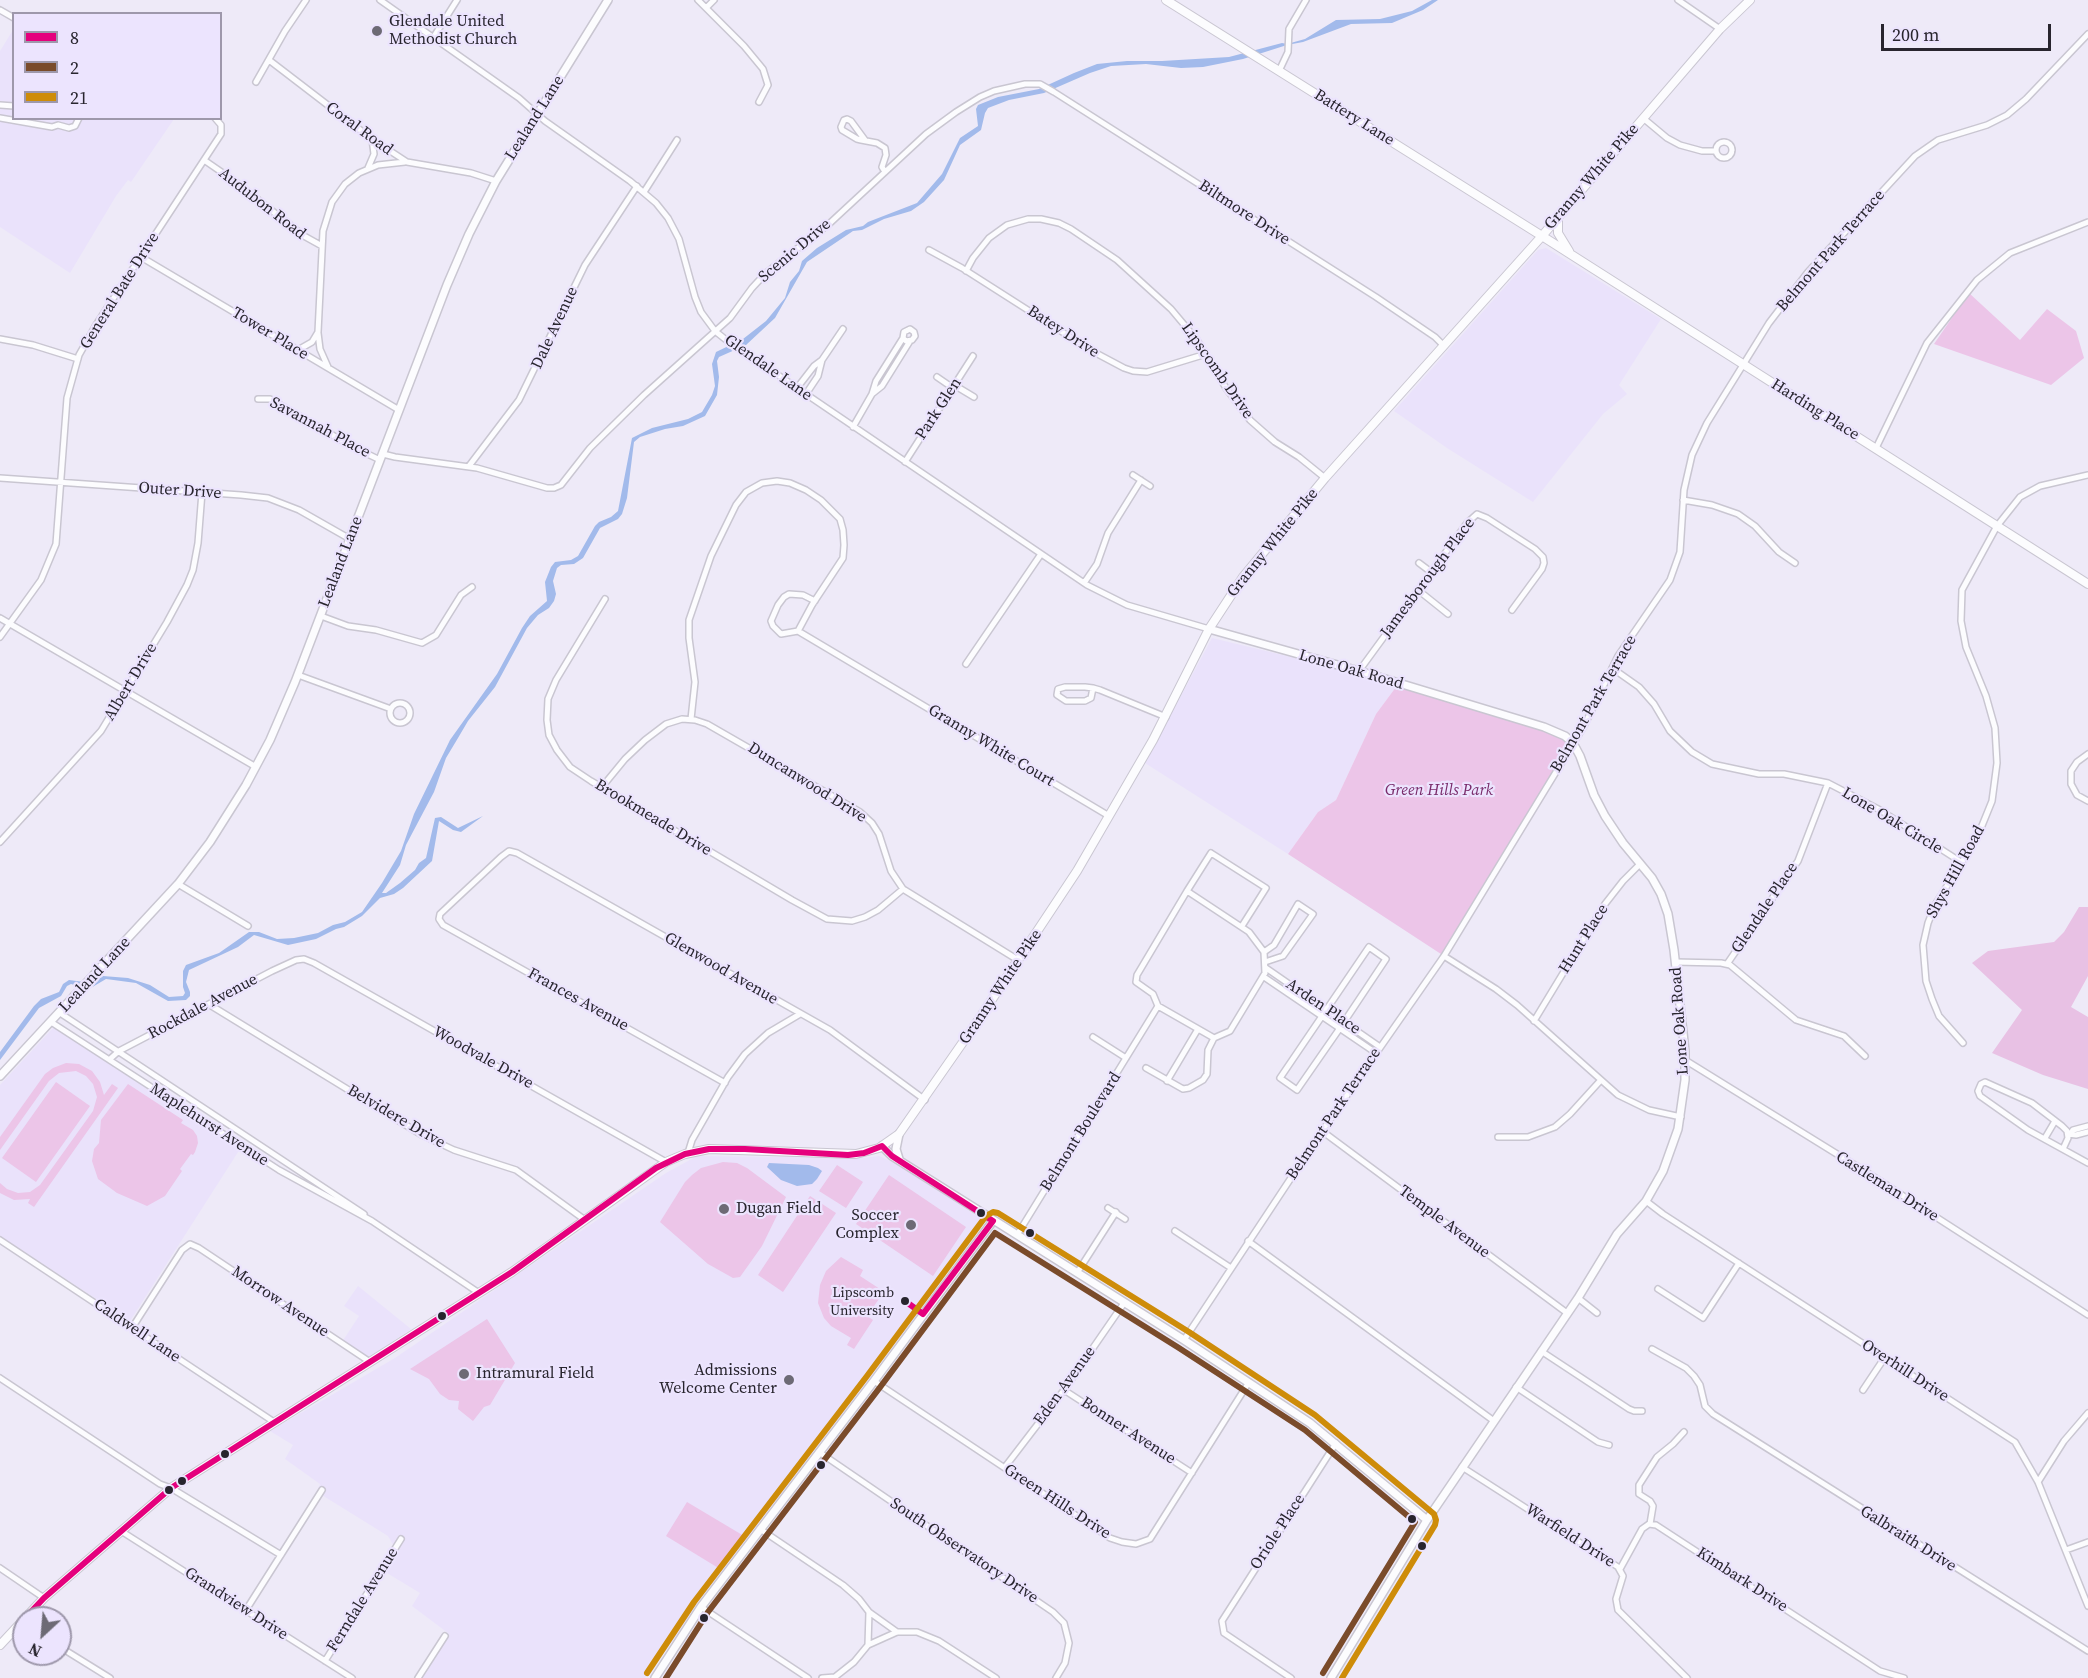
<!DOCTYPE html>
<style>
body{margin:0}
#map{position:relative;width:2088px;height:1678px;overflow:hidden;background:#eeeaf8;font-family:"Source Serif 4",serif}
canvas{display:block}
.legend{position:absolute;left:12px;top:12px;width:210px;height:108px;box-sizing:border-box;background:#ece4fe;border:2px solid #9e98ab;margin:0;padding:8px 10px;list-style:none;font-size:18px;color:#28252e}
.legend li{display:flex;align-items:center;gap:12px;height:30px}
.legend b{width:30px;border:2px solid #9e98ab}
.north{position:absolute;left:12px;top:1606px;width:60px;height:60px;box-sizing:border-box;background:#ece4fe;border:2px solid #9e98ab;border-radius:50%;rotate:206deg;font-size:16px;font-weight:700;line-height:24px;text-align:center;color:#28252e}
.north::after{content:'';display:block;margin:auto;width:21px;height:27px;background:#6d6a75;clip-path:polygon(50% 0,100% 100%,50% 72%,0 100%)}
.scale{position:absolute;left:1881px;top:24px;width:170px;height:27px;box-sizing:border-box;border:3px solid #28252e;border-top:0;padding-left:8px;font-size:18px;line-height:21px;white-space:nowrap;color:#28252e;-webkit-text-stroke:4px #ece4fe;paint-order:stroke}
</style>
<div id="map">
<canvas width="2088" height="1678"></canvas>
<ul class="legend">
<li><b style="height:8px;background:#e5007d"></b>8</li>
<li><b style="height:8px;background:#7a4b2a"></b>2</li>
<li><b style="height:8px;background:#ce8c09"></b>21</li>
</ul>
<div class="north">N</div>
<div class="scale">200 m</div>
</div>
<script>
const context = document.querySelector('canvas').getContext('2d');
context.lineJoin = 'round';
function fill(path, color) {
  context.fillStyle = color;
  context.fill(path, 'evenodd');
}
function toPath(rows) {
  const path = new Path2D();
  for (const r of rows) {
    if (r.length === 3) {
      path.moveTo(r[0] + r[2], r[1]);
      path.arc(r[0], r[1], r[2], 0, 2 * Math.PI);
      continue;
    }
    path.moveTo(r[0], r[1]);
    for (let i = 2; i < r.length; i += 2) path.lineTo(r[i], r[i + 1]);
  }
  return path;
}
function trace(path, color, width, dash) {
  context.strokeStyle = color;
  context.lineWidth = width;
  context.lineCap = dash ? 'butt' : 'round';
  context.setLineDash(dash || []);
  context.stroke(path);
}
function write(font, color, halo, rows, align = 'center') {
  context.font = font + ' "Source Serif 4",serif';
  context.lineWidth = 4.5;
  context.setLineDash([]);
  context.textBaseline = 'middle';
  context.strokeStyle = halo;
  context.fillStyle = color;
  for (const [text, x, y, turn = 0] of rows) {
    context.save();
    context.translate(x, y);
    context.rotate((+turn || 0) * Math.PI / 180);
    context.textAlign = isNaN(turn) ? turn : align;
    if (halo) context.strokeText(text, 0, 0);
    context.fillText(text, 0, 0);
    context.restore();
  }
}
fill(toPath([
 [13,30,14,118,174,119,131,182,128,180,116,196,70,273,0,227,0,51],
 [1546,248,1661,319,1619,385,1627,394,1603,414,1533,502,1447,448,1394,411,1538,250],
 [1212,638,1399,683,1376,714,1336,800,1318,812,1288,854,1145,763],
 [54,1027,240,1149,130,1321,0,1236,0,1085],
 [697,1156,863,1158,879,1156,899,1165,983,1220,931,1297,645,1678,421,1678,448,1633,412,1606,420,1593,387,1573,398,1553,388,1536,317,1492,320,1484,285,1459,293,1445,270,1431,395,1358,666,1173],
 [358,1286,411,1329,369,1358,342,1342,359,1316,344,1306]
]), '#eae2fb');
fill(toPath([
 [1969,293,2020,340,2047,309,2076,331,2084,358,2051,385,1934,344],
 [1399,683,1544,727,1573,743,1444,956,1288,854,1318,812,1336,800,1376,714],
 [66,1063,79,1064,92,1071,100,1082,104,1095,112,1084,118,1088,34,1207,28,1203,30,1199,14,1200,0,1193,0,1183,7,1189,18,1193,30,1192,40,1185,93,1111,97,1097,93,1084,86,1076,76,1071,59,1073,49,1081,0,1150,0,1137,45,1074,53,1068],
 [56,1082,90,1106,36,1182,2,1158],
 [128,1084,183,1120,181,1123,193,1130,197,1136,198,1143,195,1152,193,1155,191,1154,180,1169,182,1171,165,1196,147,1206,117,1193,98,1179,92,1161,94,1149,99,1143,101,1120],
 [723,1162,737,1163,747,1168,786,1197,762,1246,740,1277,733,1278,708,1264,660,1222,685,1182,692,1175,701,1168],
 [837,1165,863,1182,846,1208,819,1191],
 [889,1175,966,1227,933,1276,856,1224],
 [810,1196,836,1213,783,1292,758,1275],
 [841,1257,863,1270,860,1276,880,1289,881,1296,867,1316,873,1320,854,1349,847,1345,851,1338,831,1326,824,1318,818,1303,820,1285,826,1271],
 [487,1319,515,1363,490,1405,484,1407,473,1421,458,1409,459,1401,449,1400,440,1394,429,1379,410,1369],
 [687,1502,744,1536,720,1569,666,1536]
]), '#ecc5e8');
fill(toPath([
 [2079,907,2088,907,2088,976,2071,1007,2088,1017,2088,1089,2043,1075,1992,1053,2022,1010,1972,963,1988,951,2054,942,2064,932]
]), '#e8c1e4');
fill(toPath([
 [1432,0,1438,0,1423,10,1392,23,1351,24,1303,42,1287,45,1243,59,1203,67,1181,68,1146,64,1111,66,1090,73,1044,93,1009,100,988,108,985,113,981,130,960,145,944,180,924,202,911,211,884,219,862,230,853,231,807,262,775,318,746,345,719,357,717,361,719,377,717,395,705,416,683,426,665,429,640,437,634,442,627,498,622,514,618,519,600,528,583,558,574,564,561,565,557,568,553,581,556,594,554,601,549,608,538,615,527,628,495,687,468,721,458,738,446,758,434,792,406,845,400,865,382,893,386,893,400,883,415,870,419,863,426,858,435,818,441,817,458,828,483,816,461,832,453,830,439,821,432,861,403,888,394,894,380,898,362,916,344,927,336,929,316,939,288,945,254,935,238,947,189,970,186,982,190,992,190,996,186,1000,168,1001,136,983,106,979,89,989,71,984,67,986,61,996,39,1008,0,1060,0,1052,34,1006,41,999,59,992,63,984,69,980,92,983,103,976,128,978,150,985,169,997,183,996,185,993,183,987,183,971,186,965,219,953,249,932,259,932,277,939,294,938,318,933,333,925,345,922,362,912,382,883,401,851,414,814,450,740,497,674,522,628,530,616,547,601,545,582,551,567,555,562,571,560,578,556,595,526,599,522,611,517,618,511,632,438,652,428,688,419,702,412,712,395,715,386,712,364,716,352,743,339,766,321,785,298,790,282,799,271,802,261,817,248,846,230,863,226,868,222,917,203,942,174,960,138,978,126,976,109,978,105,998,97,1039,89,1074,73,1097,64,1127,61,1162,61,1229,57,1282,43,1287,44,1305,39,1336,20,1380,19,1412,11],
 [769,1163,809,1165,818,1168,822,1171,817,1179,812,1184,797,1186,781,1180,767,1167]
]), '#a2baeb');
const minor = toPath([
 [380,0,519,98,545,121,630,181,656,203,668,218,679,239,695,297,701,312,715,331,725,339,1087,585,1127,605,1209,629],
 [698,0,744,46,763,69,768,85,759,102],
 [1678,0,1720,29],
 [706,8,714,0],
 [0,10,14,18],
 [433,38,457,0],
 [269,60,372,139,407,162,471,173,496,181],
 [1279,71,1288,52,1289,29,1306,0],
 [256,82,285,31,306,0],
 [0,105,14,106],
 [0,118,52,127,58,125,69,128,75,126,79,118],
 [1643,118,1667,138,1680,145,1702,151,1716,151],
 [865,140,851,121,847,119,844,120,841,127,842,130,857,139,861,140,877,143,885,148,886,155,882,167,885,172],
 [1724,150,8],
 [204,160,233,180,304,236,322,246],
 [368,168,374,154,372,139],
 [644,192,677,140],
 [929,250,962,268,1092,351,1124,368,1133,371,1147,372,1206,354],
 [141,257,399,410],
 [966,271,973,258,989,238,1007,225,1028,219,1041,219,1059,223,1071,229,1117,260,1171,309,1197,340,1226,388,1250,420,1275,442,1299,457,1325,478],
 [318,333,320,349,328,367],
 [903,338,906,341,912,340,915,336,914,332,910,329,904,332,903,338,876,381,872,394,882,386,910,341],
 [0,339,33,345,78,359],
 [298,350,312,342,318,332,323,231,332,202,345,184,359,173,378,165,405,162],
 [822,360,843,329],
 [937,377,953,388],
 [954,385,974,397],
 [797,388,814,366,822,360,818,376,806,394],
 [258,399,270,399,353,447,380,460],
 [853,427,872,394],
 [1876,448,1927,343,1977,280,2010,253,2088,222],
 [383,454,395,457,477,468,547,488,554,488,561,485,590,448,644,395,730,318,752,288,765,274,830,223,926,134,956,112,980,97,994,91,1025,84,1040,84,1054,92,1376,297,1435,337,1444,346],
 [905,462,973,356],
 [469,466,519,400,585,265,637,186],
 [1133,475,1150,486],
 [0,478,241,495,268,498,299,510,350,539],
 [1683,500,1712,505,1738,514,1755,526,1779,552,1795,563],
 [1419,563,1431,572],
 [1084,583,1097,564,1108,533,1141,480],
 [1418,590,1448,614],
 [605,599,556,680,548,699,547,720,549,735,557,750,570,767,591,781,792,900,827,919,852,921,865,917,878,910,903,889],
 [321,616,348,626,376,630,422,643,436,635,461,595,472,587],
 [0,618,256,767],
 [798,631,781,634,773,626,771,621,778,605,784,597,789,594,803,595,815,601],
 [0,637,41,580,56,544,67,398,79,355,96,325,221,134,221,125,215,118],
 [966,664,1041,554],
 [1612,668,1639,687,1654,704,1670,731,1692,752,1712,764,1759,774,1784,774,1828,783,1880,810,1961,862],
 [1359,671,1467,523,1477,514,1487,518,1535,549,1543,557,1544,563,1542,569,1512,610],
 [298,675,391,709],
 [1093,688,1091,698,1085,701,1066,701,1057,695,1058,689,1065,687,1085,687,1093,688,1100,690,1166,717],
 [400,713,10],
 [691,719,695,682,689,638,689,620,711,556,736,505,746,492,762,483,777,481,790,483,806,490,821,500,840,519,843,530,844,545,843,558,812,605,798,631,1109,816],
 [2088,754,2077,762,2071,771,2071,784,2077,795,2088,801],
 [602,787,625,759,645,740,666,724,682,719,695,720,707,724,860,812,872,823,879,834,891,871,903,889,1018,960],
 [0,842,101,731,167,622,187,585,193,570,198,543,202,492],
 [178,884,248,926],
 [1187,891,1211,853,1266,888,1242,926],
 [1264,952,1274,945,1298,904,1313,914,1283,956,1265,962],
 [1444,956,1496,989,1517,1005,1618,1095,1649,1110,1681,1117],
 [1675,962,1721,963,1730,965,1796,1020,1844,1036,1865,1056],
 [1727,964,1798,861,1828,783],
 [1266,968,1380,1047],
 [1264,977,1376,1053],
 [210,1005,422,1135,454,1150,516,1170,585,1220],
 [60,1013,364,1214],
 [1534,1021,1605,904,1623,881,1640,864],
 [51,1022,279,1170,372,1221,479,1293],
 [1340,1028,1297,1090,1280,1078,1369,947,1386,959,1344,1022],
 [1093,1037,1126,1058],
 [1963,1043,1939,1016,1932,999,1926,981,1923,945,1928,923,1935,905,1977,838,1992,801,1997,763,1995,728,1986,696,1966,647,1961,621,1962,590,1997,526,2020,497,2040,486,2088,475],
 [110,1059,119,1051,272,971,296,960,304,959,314,963,666,1162],
 [1685,1060,1866,1172,2088,1315],
 [1146,1068,1183,1089,1189,1088,1203,1080,1207,1074,1208,1050,1214,1038,1230,1031,1265,973,1264,952,1249,932,1187,891,1137,975,1136,982,1153,994,1158,1006,1214,1038],
 [1167,1081,1198,1029],
 [725,1083,443,925,439,919,440,914,501,857,509,851,517,853,830,1030,925,1100],
 [1322,1131,1567,1313],
 [2071,1133,2073,1130,2088,1126],
 [2068,1134,2076,1135,2088,1132],
 [1498,1137,1528,1137,1555,1127,1570,1114,1600,1081],
 [2045,1138,2055,1121],
 [2063,1149,2068,1138,2067,1131,2062,1126,2032,1103,1985,1082,1981,1084,1978,1091,1980,1096,2028,1130,2088,1163],
 [688,1153,692,1140,728,1077,745,1054,768,1033,800,1014],
 [1646,1201,1663,1214,2015,1442,2038,1482,2088,1606],
 [1108,1208,1125,1219],
 [1175,1231,1231,1268],
 [1017,1235,1158,1006],
 [0,1240,274,1422],
 [1248,1241,1494,1421],
 [1077,1273,1116,1212],
 [1658,1289,1703,1318,1739,1263],
 [1578,1298,1597,1313],
 [132,1328,182,1250,190,1244,199,1248,370,1362],
 [1184,1340,1322,1131,1444,956,1584,726,1618,656,1670,580,1680,552,1684,490,1692,455,1707,423,1769,323,1808,272,1915,156,1938,140,1987,125,2007,115,2026,99,2088,34],
 [1652,1349,1686,1368,1694,1376,1700,1385,1705,1406,1713,1414,2088,1651],
 [1541,1351,1629,1409,1634,1411,1642,1411],
 [0,1378,160,1484,171,1488,281,1555],
 [874,1381,1110,1538,1122,1542,1136,1544,1150,1539,1249,1382],
 [1516,1387,1598,1442,1609,1445],
 [1064,1390,1192,1473],
 [1863,1390,1885,1357],
 [819,1452,1053,1612,1064,1623,1069,1643,1065,1663,1056,1678],
 [1005,1467,1064,1390,1124,1303],
 [1462,1467,1618,1567,1623,1576,1616,1599,1618,1610,1687,1678],
 [2038,1482,2064,1441,2088,1413],
 [1650,1524,1653,1506,1650,1501,1639,1494,1639,1485,1657,1457,1673,1444,1684,1432],
 [760,1529,843,1585,859,1599,869,1612,868,1645],
 [121,1531,352,1678],
 [2066,1550,2088,1542],
 [0,1568,44,1598],
 [1620,1569,1642,1529,1649,1524,1656,1525,1880,1671,1904,1678],
 [701,1607,808,1678],
 [246,1610,322,1490],
 [869,1612,897,1632],
 [60,1647,110,1678],
 [325,1661,401,1539],
 [418,1678,445,1636],
 [822,1678,835,1677,854,1662,868,1645,897,1632,917,1632,939,1641,996,1678],
 [1291,1678,1224,1633,1222,1621,1336,1443]
]);
const tertiary = toPath([
 [1209,629,1359,671,1544,727,1565,736,1573,743,1580,756,1594,795,1605,816,1623,843,1652,878,1661,894,1668,914,1674,950,1685,1051,1685,1080,1678,1129,1663,1171,1646,1201,1617,1234,1578,1298,1427,1520,1331,1678],
 [0,1076,178,884,210,842,246,785,270,740,295,682,447,285,469,234,496,181,608,0],
 [882,1146,892,1156,1184,1340,1310,1423,1427,1520],
 [899,1159,896,1149,899,1134],
 [655,1678,701,1607,874,1381,993,1221]
]);
const secondary = toPath([
 [1166,0,1542,236,2088,584],
 [1558,218,1558,233,1569,251],
 [0,1645,44,1598,171,1488,512,1272,666,1162,685,1154,709,1149,856,1154,879,1148,899,1134,977,1022,1077,871,1153,740,1209,629,1243,577,1325,478,1542,236,1720,29,1750,0]
]);
trace(minor, '#c9c6d1', 8);
trace(tertiary, '#c9c6d1', 10);
trace(secondary, '#c9c6d1', 10);
trace(minor, '#fcfcfe', 5);
trace(tertiary, '#fcfcfe', 7);
trace(secondary, '#fcfcfe', 8);
trace(toPath([
 [25,1618,44,1598,171,1488,512,1272,656,1168,685,1154,709,1149,745,1149,848,1155,864,1153,882,1146,892,1156,993,1221,923,1314,905,1301]
]), '#e5007d', 6);
trace(toPath([
 [666,1678,708,1612,881,1386,995,1233,1179,1348,1305,1430,1415,1522,1323,1673]
]), '#7a4b2a', 6);
trace(toPath([
 [647,1673,694,1602,867,1376,986,1216,993,1212,998,1213,1189,1332,1315,1415,1434,1514,1436,1520,1435,1525,1342,1678]
]), '#ce8c09', 6);
for (const [x, y, r, color] of [
 [377,31,6,"#6d6a75"],
 [724,1209,6,"#6d6a75"],
 [981,1213,5,"#28252e"],
 [911,1225,6,"#6d6a75"],
 [1030,1233,5,"#28252e"],
 [905,1301,5,"#28252e"],
 [442,1316,5,"#28252e"],
 [464,1374,6,"#6d6a75"],
 [789,1380,6,"#6d6a75"],
 [225,1454,5,"#28252e"],
 [821,1465,5,"#28252e"],
 [182,1481,5,"#28252e"],
 [169,1490,5,"#28252e"],
 [1412,1519,5,"#28252e"],
 [1422,1546,5,"#28252e"],
 [704,1618,5,"#28252e"]
]) {
  const dot = new Path2D();
  dot.arc(x, y, r, 0, 2 * Math.PI);
  context.fillStyle = color;
  context.fill(dot);
  trace(dot, '#ece4fe', 2);
}
write('14px', '#28252e', '#ece4fe', [
 ["Lipscomb",894,1293],
 ["University",894,1311]
], 'right');
write('16px', '#28252e', '#ece4fe', [
 ["Glendale United",389,22],
 ["Methodist Church",389,40],
 ["Dugan Field",736,1209],
 ["Soccer",899,1216,"right"],
 ["Complex",899,1234,"right"],
 ["Admissions",777,1371,"right"],
 ["Welcome Center",777,1389,"right"],
 ["Intramural Field",476,1374]
], 'left');
write('16px', '#28252e', '#ece4fe', [
 ["Lealand Lane",535,118,-58],
 ["Battery Lane",1354,118,32],
 ["Coral Road",359,129,36],
 ["Granny White Pike",1592,177,-49],
 ["Audubon Road",262,204,38],
 ["Biltmore Drive",1244,213,33],
 ["Scenic Drive",795,251,-40],
 ["Belmont Park Terrace",1831,251,-49],
 ["General Bate Drive",120,291,-58],
 ["Dale Avenue",555,328,-65],
 ["Batey Drive",1063,332,33],
 ["Tower Place",270,334,31],
 ["Glendale Lane",768,368,35],
 ["Lipscomb Drive",1217,371,55],
 ["Park Glen",939,409,-57],
 ["Harding Place",1815,410,32],
 ["Savannah Place",320,428,28],
 ["Outer Drive",180,491,4],
 ["Granny White Pike",1273,543,-51],
 ["Lealand Lane",341,562,-69],
 ["Jamesborough Place",1428,578,-53],
 ["Lone Oak Road",1351,670,16],
 ["Albert Drive",131,682,-59],
 ["Belmont Park Terrace",1594,704,-60],
 ["Granny White Court",991,746,31],
 ["Duncanwood Drive",807,783,32],
 ["Brookmeade Drive",653,818,31],
 ["Lone Oak Circle",1892,821,31],
 ["Shys Hill Road",1956,872,-61],
 ["Glendale Place",1765,908,-56],
 ["Hunt Place",1584,939,-58],
 ["Glenwood Avenue",721,969,30],
 ["Lealand Lane",95,975,-47],
 ["Granny White Pike",1001,987,-56],
 ["Frances Avenue",578,1000,29],
 ["Rockdale Avenue",203,1007,-28],
 ["Arden Place",1323,1007,34],
 ["Lone Oak Road",1680,1021,-94],
 ["Woodvale Drive",483,1058,29],
 ["Belmont Park Terrace",1334,1114,-56],
 ["Belvidere Drive",396,1117,30],
 ["Maplehurst Avenue",209,1125,33],
 ["Belmont Boulevard",1081,1132,-58],
 ["Castleman Drive",1887,1187,32],
 ["Temple Avenue",1444,1222,37],
 ["Morrow Avenue",280,1302,34],
 ["Caldwell Lane",137,1331,34],
 ["Overhill Drive",1905,1371,33],
 ["Eden Avenue",1065,1386,-54],
 ["Bonner Avenue",1128,1431,33],
 ["Green Hills Drive",1057,1502,33],
 ["Oriole Place",1278,1532,-57],
 ["Warfield Drive",1570,1536,33],
 ["Galbraith Drive",1908,1539,32],
 ["South Observatory Drive",964,1551,34],
 ["Kimbark Drive",1742,1580,33],
 ["Ferndale Avenue",363,1600,-58],
 ["Grandview Drive",236,1604,33]
]);
write('italic 16px', '#792b6b', '#ece4fe', [
 ["Green Hills Park",1439,791]
]);
</script>
